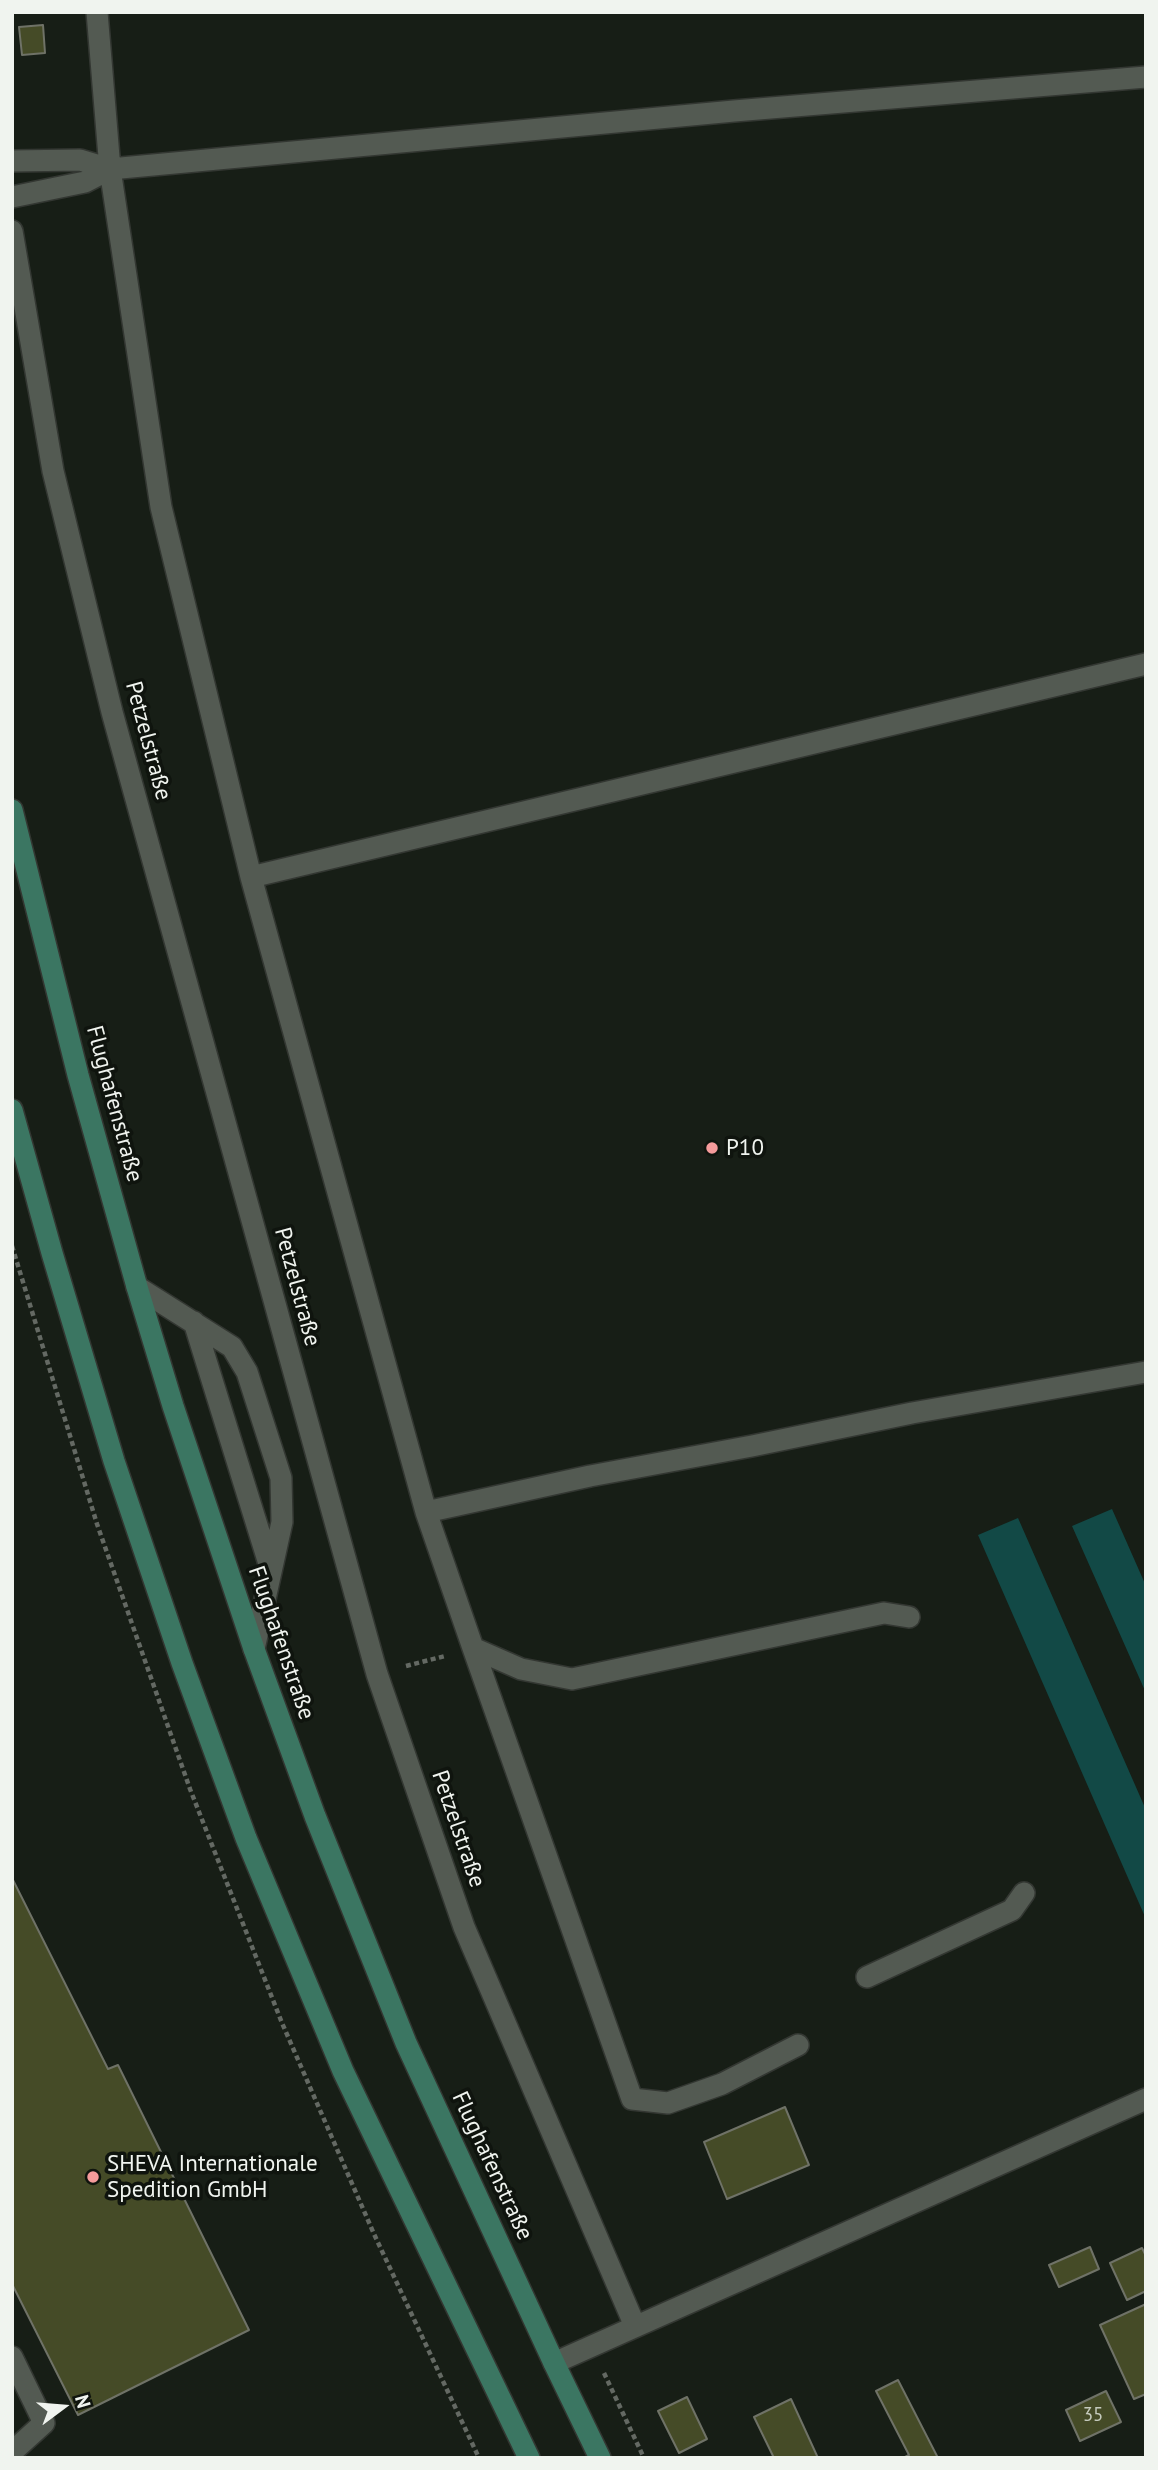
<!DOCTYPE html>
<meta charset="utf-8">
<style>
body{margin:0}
#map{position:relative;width:1158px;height:2470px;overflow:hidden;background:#171e16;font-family:"PT Sans",sans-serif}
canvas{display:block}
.frame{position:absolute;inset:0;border:14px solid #f0f4ef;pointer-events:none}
.north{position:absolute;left:28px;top:2372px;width:70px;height:70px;-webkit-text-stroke:5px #0f140e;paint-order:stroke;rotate:74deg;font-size:19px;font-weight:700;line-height:28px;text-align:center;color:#f0f4ef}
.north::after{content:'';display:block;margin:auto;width:24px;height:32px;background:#f0f4ef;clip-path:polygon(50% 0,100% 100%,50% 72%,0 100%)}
</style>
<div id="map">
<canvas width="1158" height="2470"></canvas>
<div class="frame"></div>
<div class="north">N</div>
</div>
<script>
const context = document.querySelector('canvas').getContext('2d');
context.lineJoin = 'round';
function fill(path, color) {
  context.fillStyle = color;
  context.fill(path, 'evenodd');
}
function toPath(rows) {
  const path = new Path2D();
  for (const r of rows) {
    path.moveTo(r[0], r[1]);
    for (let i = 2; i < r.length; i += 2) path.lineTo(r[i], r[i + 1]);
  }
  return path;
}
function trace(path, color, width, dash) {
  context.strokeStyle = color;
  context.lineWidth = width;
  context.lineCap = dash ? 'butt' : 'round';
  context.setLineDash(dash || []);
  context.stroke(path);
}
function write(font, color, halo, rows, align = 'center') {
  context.font = font + ' "PT Sans",sans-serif';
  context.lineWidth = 7;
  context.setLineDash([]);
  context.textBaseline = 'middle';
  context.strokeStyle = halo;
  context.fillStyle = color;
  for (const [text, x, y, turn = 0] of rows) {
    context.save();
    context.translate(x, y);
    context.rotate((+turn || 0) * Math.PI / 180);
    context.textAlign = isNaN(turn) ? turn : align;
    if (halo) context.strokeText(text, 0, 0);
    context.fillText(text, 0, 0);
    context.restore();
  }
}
fill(toPath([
 [1112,1509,1146,1586,1146,1693,1072,1526],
 [1018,1518,1146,1810,1146,1919,978,1535]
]), '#124946');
const building = toPath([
 [43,25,45,53,22,55,19,27,43,25],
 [12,1878,108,2069,118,2065,249,2330,78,2415,12,2284,12,1878],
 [785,2107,809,2165,727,2199,704,2142,785,2107],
 [1090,2247,1099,2269,1059,2287,1049,2265,1090,2247],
 [1142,2248,1146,2256,1146,2291,1127,2300,1110,2263,1142,2248],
 [1146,2304,1146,2394,1134,2399,1100,2325,1146,2304],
 [898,2380,938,2458,903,2458,909,2455,876,2391,898,2380],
 [1106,2391,1121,2422,1080,2441,1066,2410,1106,2391],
 [687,2397,707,2439,679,2453,658,2411,687,2397],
 [791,2399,818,2458,774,2458,754,2417,791,2399]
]);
fill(building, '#454b27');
trace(building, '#6f7267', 2);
const lane = toPath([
 [97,12,110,169,161,507,251,877,426,1512,473,1648,632,2099,668,2103,722,2084,798,2045],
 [12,161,80,160,110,169,734,111,1146,77],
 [12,197,85,182,110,169],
 [12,231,53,471,112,712,377,1674,464,1927,635,2326],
 [251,877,1146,664],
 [137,1287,232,1347,247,1372,281,1478,282,1522,254,1649],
 [194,1322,270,1567],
 [426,1512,590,1476,752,1446,912,1413,1146,1372],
 [473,1648,521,1669,572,1679,884,1613,909,1617],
 [867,1977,1012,1910,1024,1893],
 [12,2357,44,2423,12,2452],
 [554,2363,1146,2099]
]);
const secondary = toPath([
 [12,810,78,1075,137,1287,173,1406,254,1649,315,1816,406,2043,554,2363,600,2458],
 [12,1110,52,1253,114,1461,182,1663,246,1838,343,2071,529,2458]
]);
trace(lane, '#333732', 24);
trace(secondary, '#333732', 24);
trace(toPath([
 [12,1246,97,1524,190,1789,282,2023,374,2234,479,2458],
 [406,1666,445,1656],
 [604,2373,644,2458]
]), '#646963', 4.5, [5, 3.5]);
trace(lane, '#535a52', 21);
trace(secondary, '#3b7662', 21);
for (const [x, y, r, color] of [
 [712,1148,7,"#f59b9b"],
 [93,2177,7,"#f59b9b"]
]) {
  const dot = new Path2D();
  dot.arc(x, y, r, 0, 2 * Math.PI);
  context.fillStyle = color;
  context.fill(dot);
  trace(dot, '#0f140e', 2.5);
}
write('19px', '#c5cabd', null, [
 ["35",1093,2416]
]);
write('23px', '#f0f4ef', '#0f140e', [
 ["Petzelstraße",148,741,75],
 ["Flughafenstraße",114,1104,75],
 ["Petzelstraße",297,1287,75],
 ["Flughafenstraße",281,1643,71],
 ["Petzelstraße",458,1829,71],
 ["Flughafenstraße",492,2166,65]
]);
write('23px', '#f0f4ef', '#0f140e', [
 ["P10",726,1148],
 ["SHEVA Internationale",107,2164],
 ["Spedition GmbH",107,2190]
], 'left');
</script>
